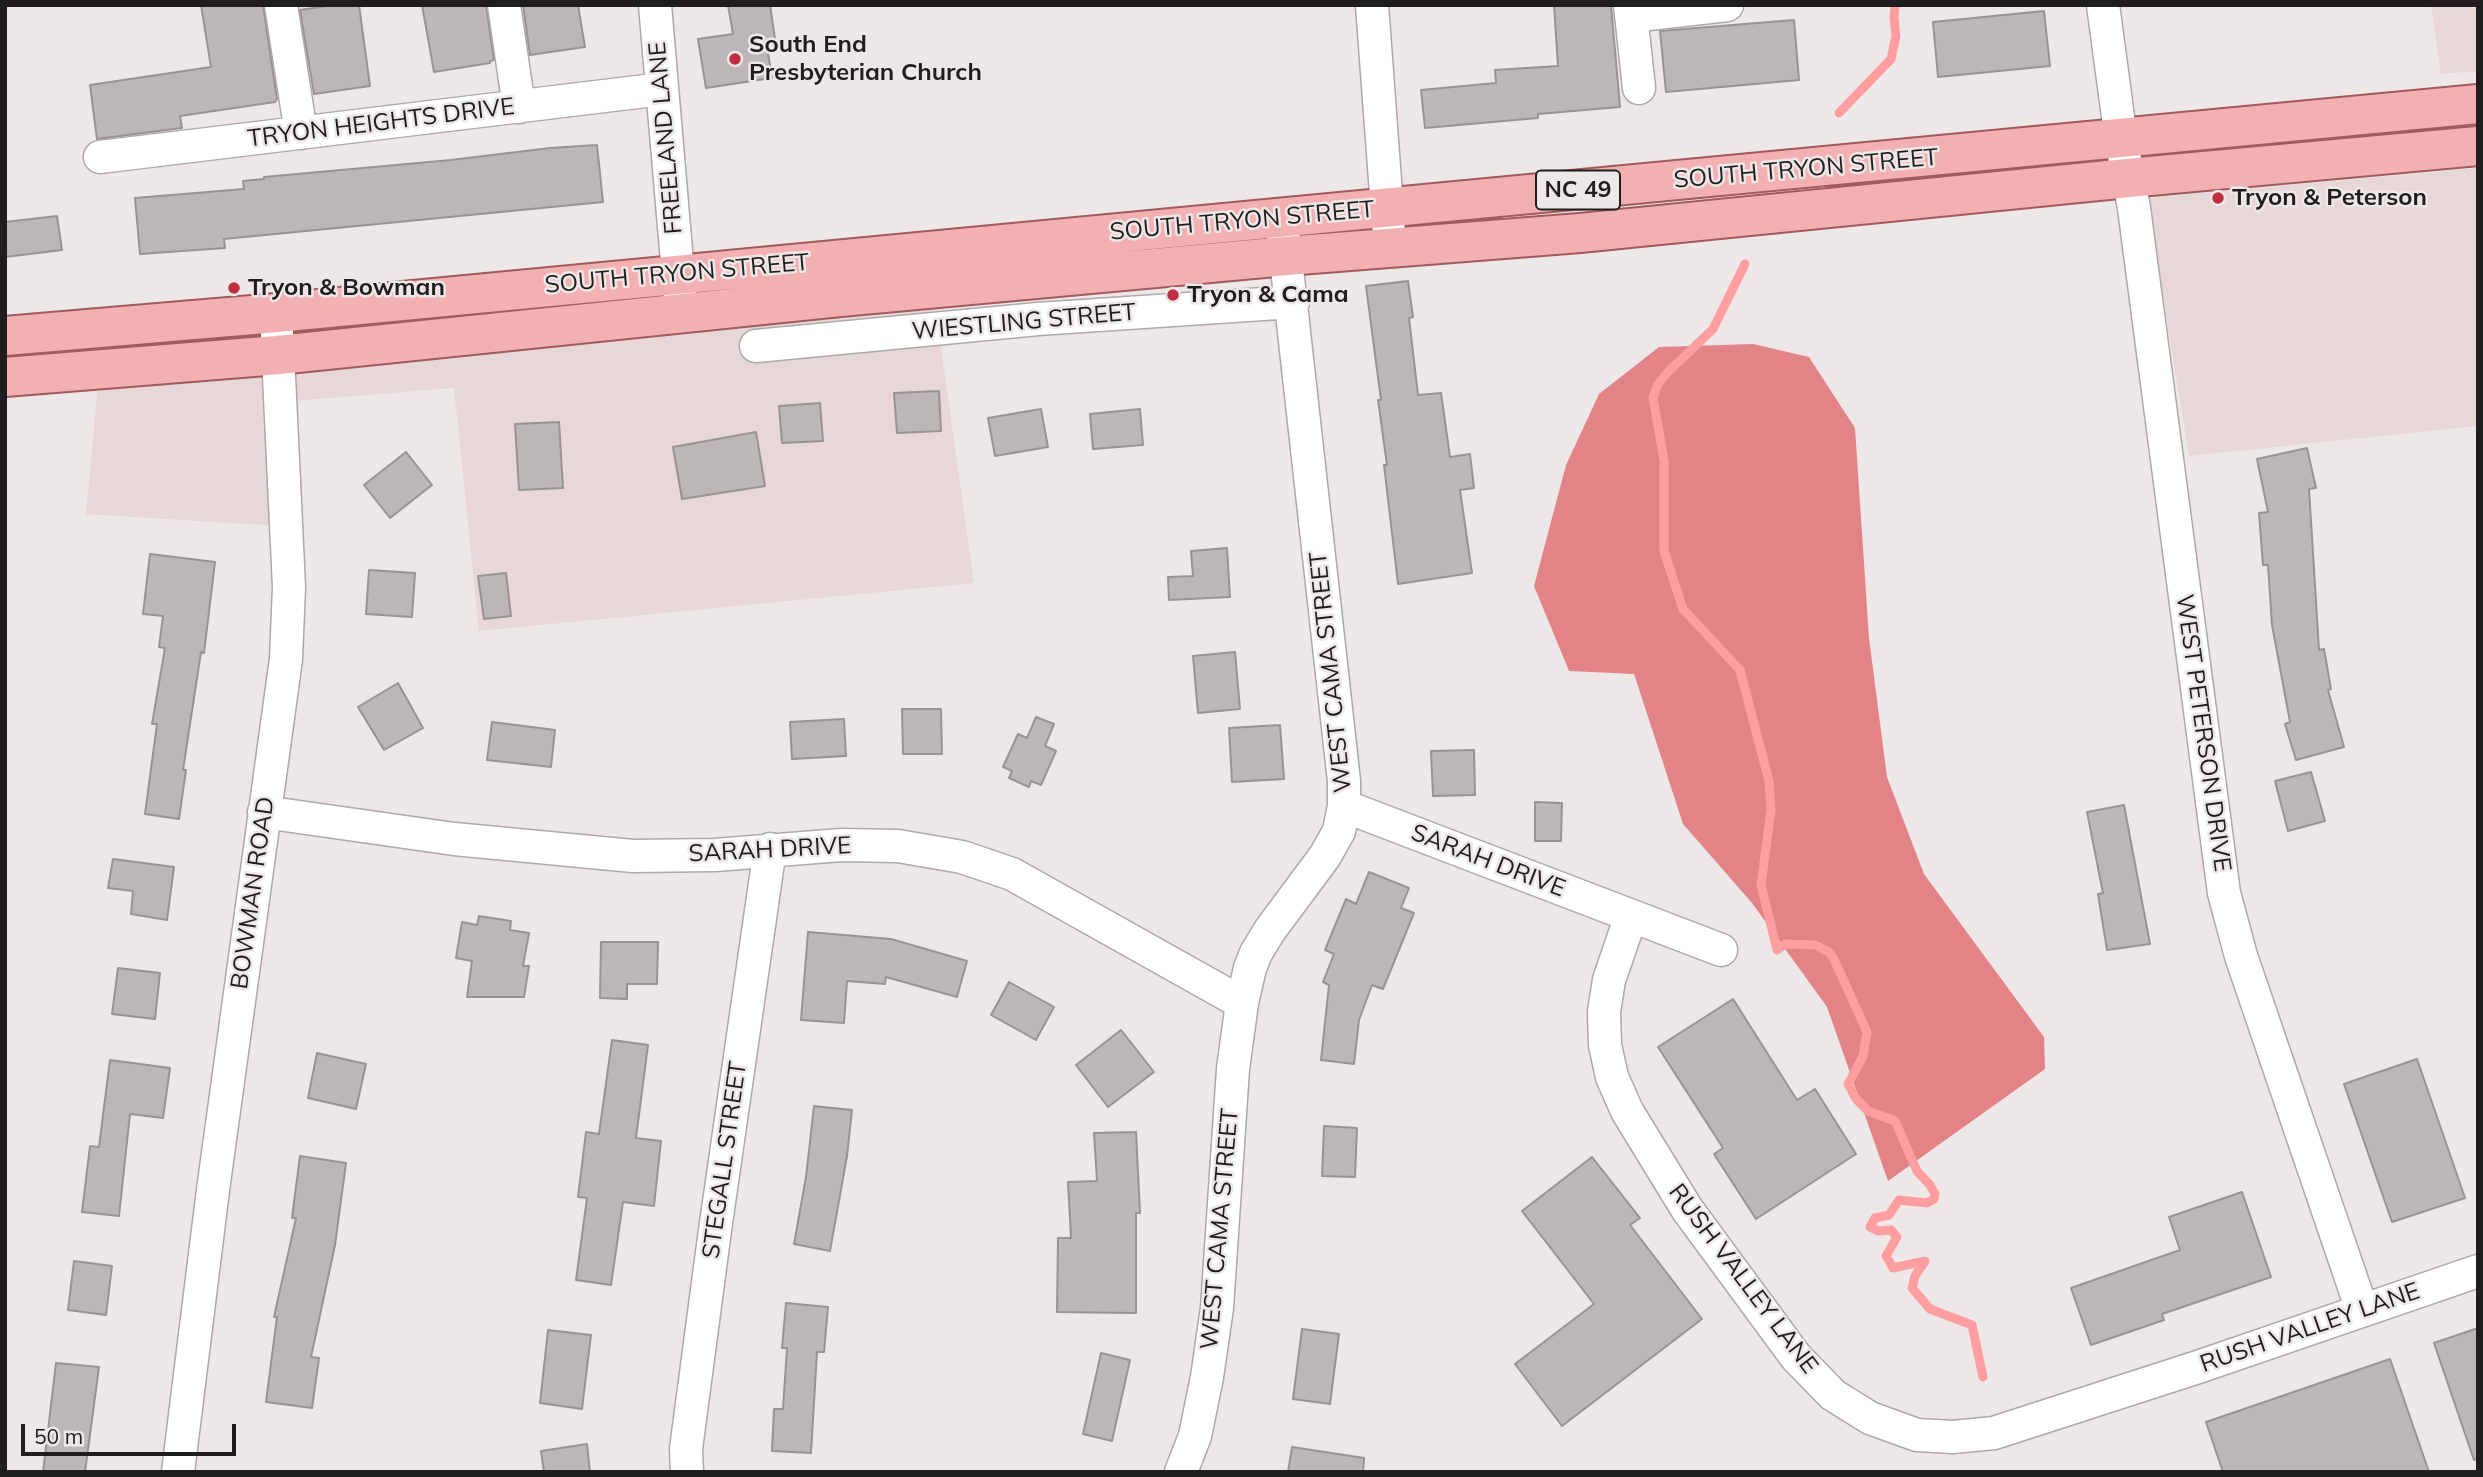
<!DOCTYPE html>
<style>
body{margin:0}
#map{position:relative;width:2483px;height:1477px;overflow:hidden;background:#eee7e7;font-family:Mulish,sans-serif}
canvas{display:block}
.frame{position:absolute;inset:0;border:7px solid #1f1d1d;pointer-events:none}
.scale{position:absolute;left:21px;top:1424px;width:215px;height:32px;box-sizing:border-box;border:4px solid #1f1d1d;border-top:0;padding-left:9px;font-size:21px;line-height:24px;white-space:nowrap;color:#1f1d1d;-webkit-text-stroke:5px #eee7e7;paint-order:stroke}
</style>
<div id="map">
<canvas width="2483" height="1477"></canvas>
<div class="frame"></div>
<div class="scale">50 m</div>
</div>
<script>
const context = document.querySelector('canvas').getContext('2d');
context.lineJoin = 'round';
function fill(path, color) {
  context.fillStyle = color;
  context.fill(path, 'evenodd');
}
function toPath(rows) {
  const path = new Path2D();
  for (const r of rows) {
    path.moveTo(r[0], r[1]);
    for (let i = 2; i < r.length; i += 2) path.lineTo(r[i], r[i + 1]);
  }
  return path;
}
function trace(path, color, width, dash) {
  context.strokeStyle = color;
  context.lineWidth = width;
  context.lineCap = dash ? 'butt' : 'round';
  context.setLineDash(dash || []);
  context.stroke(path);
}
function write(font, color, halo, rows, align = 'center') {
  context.font = font + ' Mulish,sans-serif';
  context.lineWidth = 5;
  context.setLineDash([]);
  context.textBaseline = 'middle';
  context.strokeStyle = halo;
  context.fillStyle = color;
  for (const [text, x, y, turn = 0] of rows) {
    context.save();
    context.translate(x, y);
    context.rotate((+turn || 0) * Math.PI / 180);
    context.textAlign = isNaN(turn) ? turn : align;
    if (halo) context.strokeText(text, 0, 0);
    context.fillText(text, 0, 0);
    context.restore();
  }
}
fill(toPath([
 [2431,5,2478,5,2478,71,2441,74],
 [2478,168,2478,426,2189,456,2147,198],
 [935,305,974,583,479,631,454,388,292,401,297,527,86,514,98,384]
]), '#e7d7d7');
fill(toPath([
 [1753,344,1809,357,1855,428,1869,638,1887,777,1924,874,2044,1037,2045,1069,1888,1181,1827,1007,1752,903,1683,824,1634,674,1569,671,1534,586,1566,465,1599,394,1659,347]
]), '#e28487');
trace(toPath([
 [1839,113,1891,59,1896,36,1894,17,1895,5],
 [1745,264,1713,329,1667,373,1658,384,1653,397,1664,461,1664,551,1683,609,1740,670,1769,781,1771,810,1761,885,1777,950,1785,944,1815,945,1829,952,1834,959,1867,1032,1863,1056,1848,1084,1856,1099,1868,1111,1895,1121,1917,1171,1930,1185,1935,1194,1934,1199,1927,1203,1899,1200,1889,1215,1875,1218,1870,1227,1878,1231,1891,1230,1897,1237,1886,1256,1893,1268,1925,1261,1915,1276,1912,1288,1930,1309,1972,1325,1983,1377]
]), '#fe9ea0', 9);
const building = toPath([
 [201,5,263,5,277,99,275,102,180,116,182,128,97,139,90,85,211,67,201,5],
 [333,5,359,5,370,86,314,94,300,10,333,5],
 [422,5,486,5,494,60,490,61,490,63,434,72,422,5],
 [523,5,578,5,585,47,530,55,523,5],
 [728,5,770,5,775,39,766,40,772,78,706,88,698,39,733,34,728,5],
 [1554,5,1611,5,1620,107,1538,114,1538,118,1425,128,1421,90,1496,83,1495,70,1558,66,1554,5],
 [2044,11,2050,66,1938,77,1933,22,2044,11],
 [1794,20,1799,80,1666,92,1660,31,1794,20],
 [597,145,603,202,224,239,225,248,140,254,135,198,244,189,243,181,264,179,264,177,451,160,550,148,597,145],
 [57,216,62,250,5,257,5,222,57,216],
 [1408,281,1413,317,1409,318,1418,395,1441,393,1450,457,1470,454,1474,488,1460,490,1472,573,1398,584,1384,465,1387,465,1378,400,1381,400,1366,286,1408,281],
 [939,391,941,431,897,433,894,393,939,391],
 [820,403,823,441,782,443,779,406,820,403],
 [1041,409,1048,447,995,456,988,418,1041,409],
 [1140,409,1143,445,1093,449,1090,414,1140,409],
 [559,422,563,488,519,490,515,424,559,422],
 [756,432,765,486,682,499,673,447,756,432],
 [2307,448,2316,488,2309,489,2319,650,2324,649,2331,689,2328,690,2344,747,2296,760,2285,724,2290,722,2272,625,2268,565,2263,565,2259,513,2268,512,2257,459,2307,448],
 [406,452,432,485,390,518,364,485,406,452],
 [1227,548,1230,597,1169,600,1168,577,1193,576,1191,551,1227,548],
 [150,554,215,562,204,653,201,652,183,770,186,770,179,819,145,814,157,724,152,724,165,648,159,647,163,616,143,614,150,554],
 [369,570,415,573,412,617,366,614,369,570],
 [506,573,511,616,484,619,478,576,506,573],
 [1235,652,1240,709,1198,713,1193,656,1235,652],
 [398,683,423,728,384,750,358,707,398,683],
 [902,709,941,709,942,754,903,754,902,709],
 [1036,717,1054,724,1045,746,1056,751,1041,785,1031,781,1029,787,1009,778,1012,771,1003,767,1018,734,1027,738,1036,717],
 [844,719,846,756,792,759,790,722,844,719],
 [492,722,555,730,551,767,487,760,492,722],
 [1280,725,1284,779,1232,782,1229,728,1280,725],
 [1474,750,1475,795,1433,796,1431,751,1474,750],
 [2311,772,2325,821,2288,831,2275,781,2311,772],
 [1535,802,1562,803,1561,841,1535,841,1535,802],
 [2124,805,2150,944,2107,950,2098,894,2103,893,2087,812,2124,805],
 [113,859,174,867,167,920,131,914,133,891,108,888,113,859],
 [1369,872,1409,888,1401,908,1414,913,1383,989,1372,985,1359,1020,1354,1064,1321,1060,1329,985,1323,982,1334,954,1325,950,1346,899,1356,904,1369,872],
 [479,916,511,921,510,930,529,933,523,966,529,966,524,997,467,997,472,961,456,958,462,922,477,925,479,916],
 [808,932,891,939,967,961,957,997,886,977,885,984,847,981,844,1023,801,1020,808,932],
 [601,942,658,942,657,984,627,984,627,999,600,998,601,942],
 [118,968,160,973,155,1019,112,1014,118,968],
 [1009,982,1054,1007,1036,1040,991,1015,1009,982],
 [1733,999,1797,1100,1815,1089,1856,1154,1756,1219,1714,1154,1723,1148,1658,1047,1733,999],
 [1121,1030,1154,1072,1108,1107,1076,1065,1121,1030],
 [612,1040,648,1045,636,1138,661,1141,654,1206,623,1202,611,1285,576,1280,587,1198,578,1197,586,1132,599,1134,612,1040],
 [317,1053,366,1064,356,1109,308,1098,317,1053],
 [2417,1059,2465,1198,2392,1222,2344,1084,2417,1059],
 [110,1060,170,1068,163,1118,130,1114,119,1216,82,1212,90,1146,99,1147,110,1060],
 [814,1106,852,1110,847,1156,830,1251,794,1244,806,1177,814,1106],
 [1324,1126,1357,1128,1355,1177,1322,1176,1324,1126],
 [1136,1132,1140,1213,1136,1213,1136,1313,1057,1312,1058,1238,1071,1238,1068,1182,1097,1181,1094,1133,1136,1132],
 [300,1156,346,1163,335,1245,311,1357,319,1358,312,1408,266,1402,277,1317,274,1317,296,1218,292,1218,300,1156],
 [1592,1157,1640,1218,1630,1225,1702,1319,1562,1426,1515,1364,1594,1304,1522,1211,1592,1157],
 [2242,1192,2271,1277,2162,1314,2164,1320,2091,1345,2071,1288,2180,1250,2169,1217,2242,1192],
 [74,1261,112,1266,106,1315,68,1310,74,1261],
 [786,1303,828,1307,824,1352,817,1352,811,1453,772,1451,774,1409,783,1409,787,1348,782,1348,786,1303],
 [2478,1328,2478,1459,2474,1460,2434,1343,2478,1328],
 [1302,1329,1339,1334,1330,1404,1293,1399,1302,1329],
 [548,1330,591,1335,582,1409,540,1403,548,1330],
 [1101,1353,1130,1360,1112,1441,1083,1434,1101,1353],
 [2390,1359,2429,1472,2223,1472,2206,1422,2390,1359],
 [56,1363,99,1367,85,1472,43,1472,56,1363],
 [587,1444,590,1472,544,1472,541,1451,587,1444],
 [1292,1447,1364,1458,1363,1472,1288,1472,1292,1447]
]);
fill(building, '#bcb6b6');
trace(building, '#999292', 2);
const minor = toPath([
 [281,5,301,133],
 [504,5,519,107],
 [655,5,680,297],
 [1372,5,1390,248],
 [1630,5,1639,88],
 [2103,5,2121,139,2134,208,2224,893,2241,956,2362,1310],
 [1631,16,1727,5],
 [100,157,662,89],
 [756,346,1038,319,1293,302],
 [1344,806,1721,950],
 [264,812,454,839,633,856,715,855,841,845,898,846,962,857,1012,874,1242,1003],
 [1631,916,1609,980,1604,1012,1605,1045,1612,1077,1627,1111,1687,1209,1796,1357,1833,1395,1870,1418,1917,1435,1953,1437,1994,1433,2198,1367,2478,1271],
 [178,1472,213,1190,286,659,289,587,276,313],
 [687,1472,686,1449,715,1230,770,849],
 [1181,1472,1195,1436,1207,1377,1217,1308,1233,1069,1242,1003,1250,968,1256,953,1270,930,1325,856,1339,831,1344,806,1344,781,1283,233]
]);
const major = toPath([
 [5,336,276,313,2478,104],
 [5,377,278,355,840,297,1286,256,1580,233,2128,178,2478,146]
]);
trace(minor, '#aea8a8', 35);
trace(major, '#a25a5d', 42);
trace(minor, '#fff', 32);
trace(major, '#f2b0b2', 38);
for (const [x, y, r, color] of [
 [735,59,7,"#bf2e42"],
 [2218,198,7,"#bf2e42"],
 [234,288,7,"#bf2e42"],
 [1173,295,7,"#bf2e42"]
]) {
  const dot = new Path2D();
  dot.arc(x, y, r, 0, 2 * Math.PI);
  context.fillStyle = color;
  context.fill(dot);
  trace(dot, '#eee7e7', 2.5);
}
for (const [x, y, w] of [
 [1578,190,84]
]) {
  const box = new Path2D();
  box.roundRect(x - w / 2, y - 19.5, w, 39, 5);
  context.fillStyle = '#eee7e7';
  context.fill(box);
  trace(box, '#1f1d1d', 2);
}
write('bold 23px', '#1f1d1d', null, [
 ["NC 49",1578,190]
]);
write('bold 24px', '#1f1d1d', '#eee7e7', [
 ["South End",749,45],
 ["Presbyterian Church",749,73],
 ["Tryon & Peterson",2232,198],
 ["Tryon & Bowman",248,288],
 ["Tryon & Cama",1187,295]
], 'left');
write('24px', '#1f1d1d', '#eee7e7', [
 ["TRYON HEIGHTS DRIVE",381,123,-7],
 ["FREELAND LANE",666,138,-95],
 ["SOUTH TRYON STREET",1806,169,-5],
 ["SOUTH TRYON STREET",1242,221,-5],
 ["SOUTH TRYON STREET",677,274,-5],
 ["WIESTLING STREET",1024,322,-5],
 ["WEST CAMA STREET",1331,672,-96],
 ["WEST PETERSON DRIVE",2203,733,82],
 ["SARAH DRIVE",770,850,-3],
 ["SARAH DRIVE",1488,861,21],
 ["BOWMAN ROAD",253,893,-82],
 ["STEGALL STREET",725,1160,-82],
 ["WEST CAMA STREET",1220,1229,-85],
 ["RUSH VALLEY LANE",1743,1279,53],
 ["RUSH VALLEY LANE",2310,1328,-19]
]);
</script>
